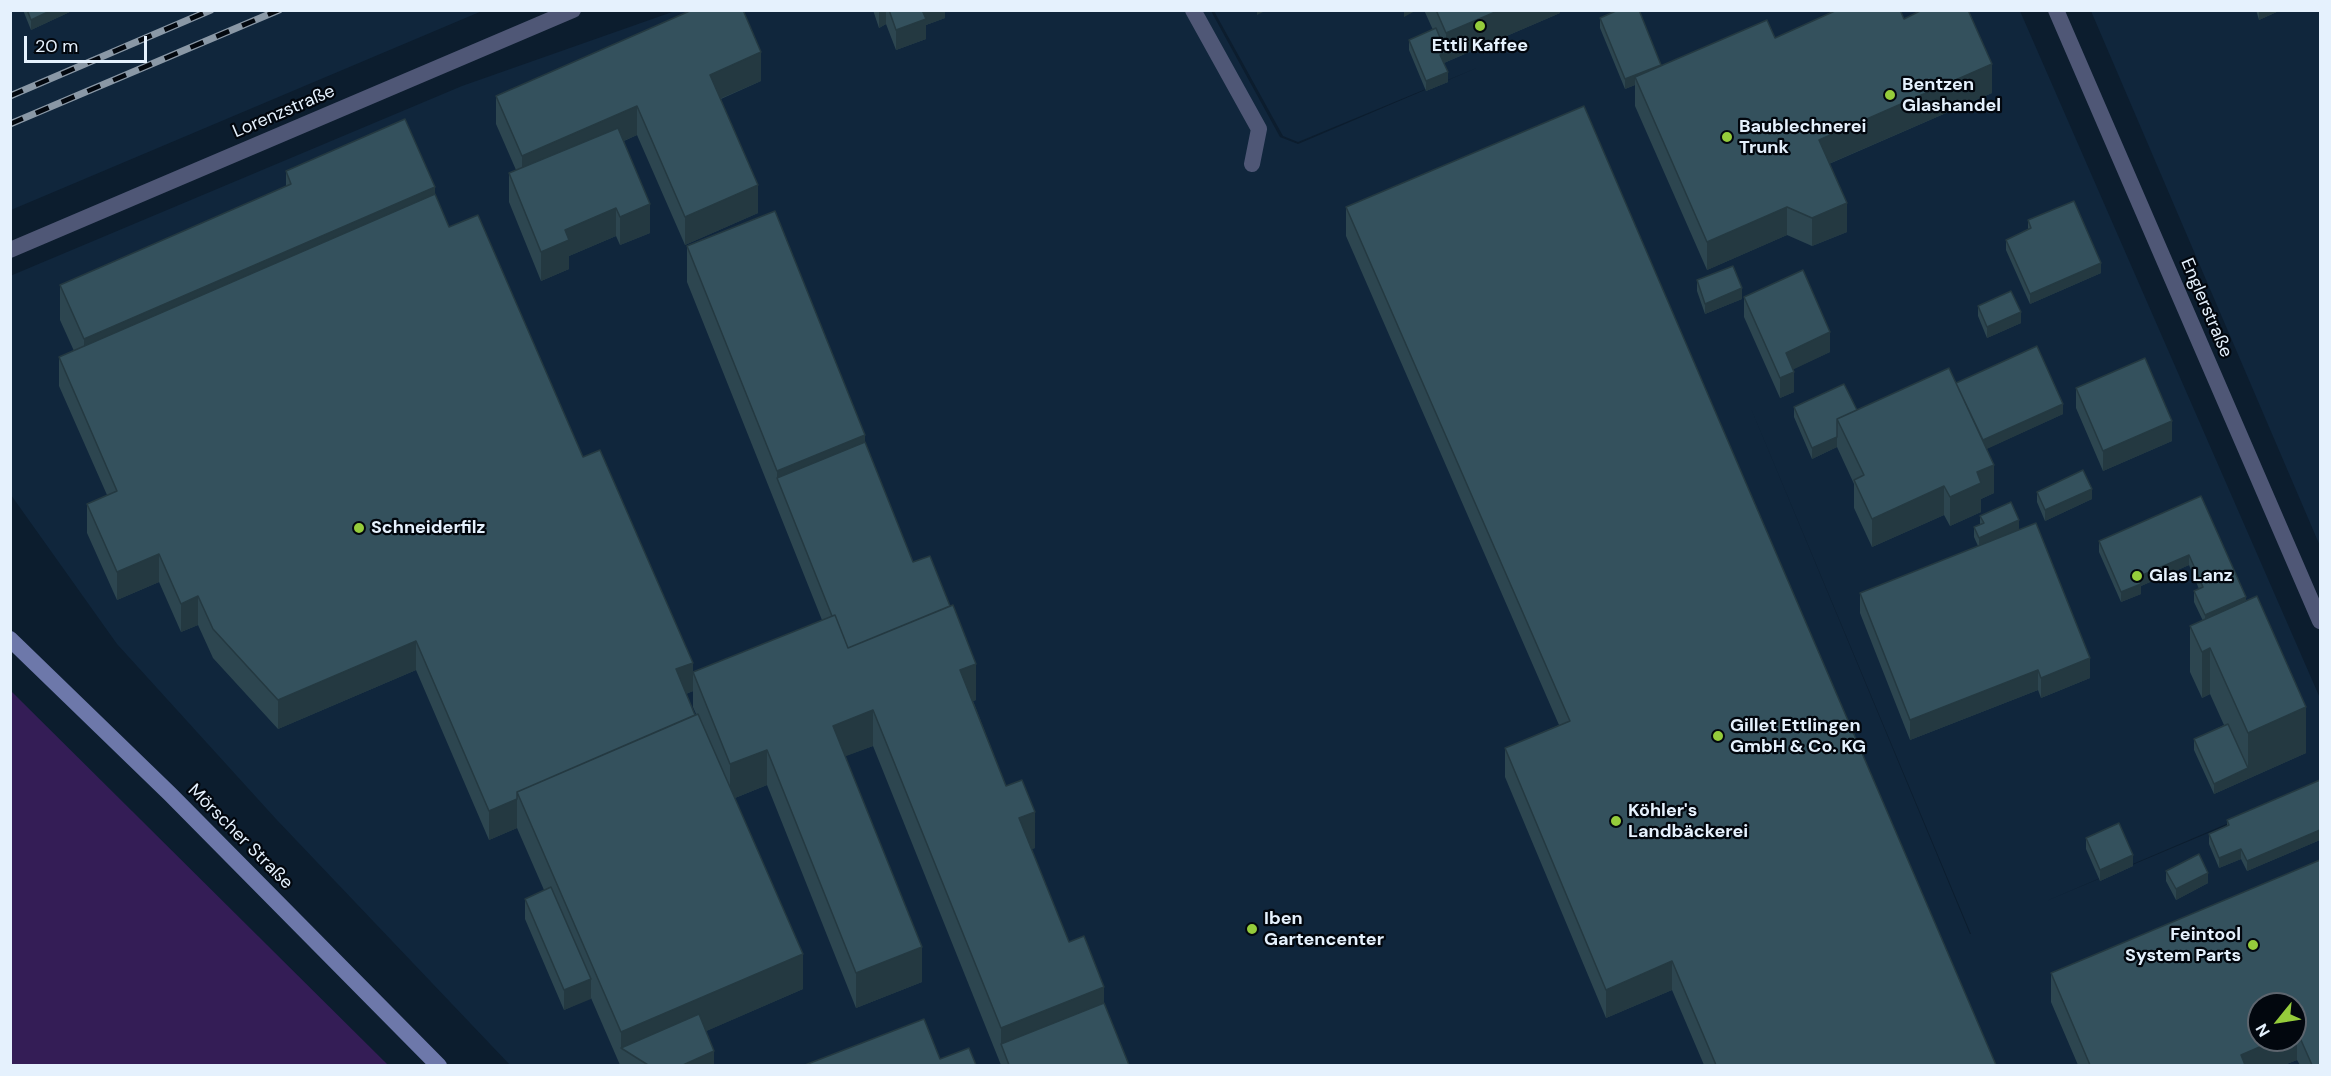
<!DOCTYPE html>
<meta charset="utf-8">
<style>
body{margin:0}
#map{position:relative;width:2331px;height:1076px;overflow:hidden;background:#0c1d2e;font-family:"DM Sans",sans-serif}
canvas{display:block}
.frame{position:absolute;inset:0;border:12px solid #e5f1fd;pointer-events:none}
.north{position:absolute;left:2247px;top:992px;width:60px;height:60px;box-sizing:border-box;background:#02070e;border:2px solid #5d656e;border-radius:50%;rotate:240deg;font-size:16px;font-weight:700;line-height:24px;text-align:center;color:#e5f1fd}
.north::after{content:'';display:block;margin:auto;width:21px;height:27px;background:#95cc3b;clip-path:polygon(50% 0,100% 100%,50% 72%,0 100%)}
.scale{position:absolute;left:24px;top:36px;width:123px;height:27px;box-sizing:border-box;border:3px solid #e5f1fd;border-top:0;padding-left:8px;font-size:18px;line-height:21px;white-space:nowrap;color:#e5f1fd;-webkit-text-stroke:4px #02070e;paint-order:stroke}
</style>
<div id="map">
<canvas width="2331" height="1076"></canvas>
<div class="frame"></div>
<div class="north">N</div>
<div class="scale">20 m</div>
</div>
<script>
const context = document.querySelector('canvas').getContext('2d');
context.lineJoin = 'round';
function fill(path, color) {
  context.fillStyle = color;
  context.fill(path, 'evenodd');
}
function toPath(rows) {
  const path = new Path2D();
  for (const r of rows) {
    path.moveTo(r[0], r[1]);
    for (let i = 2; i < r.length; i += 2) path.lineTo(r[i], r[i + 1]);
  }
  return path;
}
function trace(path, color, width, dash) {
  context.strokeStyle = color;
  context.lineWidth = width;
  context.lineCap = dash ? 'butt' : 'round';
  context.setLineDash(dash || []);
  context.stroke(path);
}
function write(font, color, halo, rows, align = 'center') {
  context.font = font + ' "DM Sans",sans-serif';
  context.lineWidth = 4.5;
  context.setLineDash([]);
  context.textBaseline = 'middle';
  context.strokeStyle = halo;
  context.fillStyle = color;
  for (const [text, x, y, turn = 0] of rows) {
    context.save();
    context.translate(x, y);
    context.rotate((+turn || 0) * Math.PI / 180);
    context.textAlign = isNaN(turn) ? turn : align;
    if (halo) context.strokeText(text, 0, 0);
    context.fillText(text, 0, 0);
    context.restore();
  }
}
fill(toPath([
 [11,11,482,11,11,210],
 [675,11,1211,11,1280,137,1298,144,1479,67,1298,142,1283,136,1214,11,2020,11,2320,698,2320,784,2044,902,2320,786,2320,1065,510,1065,276,819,117,644,11,495,10,276,462,86],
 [1747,399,1971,934,1970,934],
 [2259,1004,2295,1004,2295,1040,2259,1040],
 [2091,11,2320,11,2320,546]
]), '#10263c');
fill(toPath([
 [11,691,388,1065,11,1065]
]), '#341d56');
trace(toPath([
 [1193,10,1259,129,1252,164]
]), '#4f5776', 16);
trace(toPath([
 [2056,10,2320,621],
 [10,250,573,10]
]), '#4f5776', 16);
trace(toPath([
 [10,639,170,794,439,1066]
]), '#6d78aa', 16);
const rail = toPath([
 [10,96,211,10],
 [10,124,279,10]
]);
trace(rail, '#8a98a6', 7);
trace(rail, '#02070e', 4.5, [14]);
fill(toPath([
 [23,10,74,10,31,30],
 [873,10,945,10,945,18,926,25,926,39,896,50,886,24,879,28],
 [1424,10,1560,10,1560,13,1444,63,1448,82,1426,91,1409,50,1409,40,1433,30],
 [2256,10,2281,10,2259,20],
 [1600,18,1661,66,1775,38,1904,19,1992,93,1829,164,1847,232,1812,246,1787,235,1707,270,1635,106,1635,85,1625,89,1600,28],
 [761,81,721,99,758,213,685,245,637,135,624,141,650,233,620,245,616,236,569,256,569,269,541,281,509,202,509,173,516,170,496,124,496,96],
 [2320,128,2320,160,2319,157,2319,129],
 [286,171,435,194,449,227,583,457,693,691,686,694,695,715,696,714,693,707,693,672,822,620,687,282,687,246,865,442,913,562,976,700,973,701,1006,786,1035,848,1031,849,1069,942,1104,1003,1129,1065,1001,1065,873,746,845,756,922,982,856,1008,767,785,735,798,803,989,706,1031,714,1065,620,1065,591,998,564,1010,525,919,525,899,544,890,517,828,489,840,416,670,278,729,213,658,198,625,181,632,159,582,117,600,87,533,87,504,107,495,59,386,59,357,74,351,60,320,60,285,286,187],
 [1346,207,1996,1065,1704,1065,1672,990,1606,1018,1505,777,1505,748,1559,725,1346,236],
 [2028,220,2101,273,2030,304,2006,250,2006,240,2028,230],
 [1697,280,1742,299,1705,314,1697,291],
 [1744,297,1830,352,1793,369,1794,392,1780,398,1744,317],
 [1978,306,2021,323,1987,338,1978,316],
 [1956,383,2063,414,1986,449,1994,493,1981,499,1981,512,1950,526,1944,515,1872,547,1854,508,1854,484,1837,447,1812,459,1794,417,1794,407,1857,410],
 [2076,388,2172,441,2103,471,2076,408],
 [2037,492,2092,499,2045,521,2037,502],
 [2201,496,2246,601,2306,753,2214,794,2194,750,2194,739,2224,725,2210,694,2202,698,2190,672,2190,626,2203,621,2194,602,2194,591,2199,589,2189,565,2141,586,2141,594,2121,602,2099,552,2099,541],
 [1980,516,2019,530,2090,678,2041,698,2038,690,1910,740,1860,613,1860,593,1978,546,1974,537,1974,527,1980,524],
 [2320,780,2320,840,2247,871,2241,859,2219,868,2209,844,2209,834,2227,826,2227,820],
 [2086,838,2133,866,2100,881,2086,849],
 [2320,860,2320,1065,2300,1065,2297,1060,2284,1065,2078,1065,2051,1002,2051,973],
 [2166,871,2208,883,2176,900,2166,881]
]), '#2d4650');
fill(toPath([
 [52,10,74,10,31,30,31,20],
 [879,10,886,10,886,24,879,28],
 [921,10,945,10,945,18,926,25,926,39,896,50,896,30],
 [1257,10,1267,10,1257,15],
 [1404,10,1417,10,1404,17],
 [1500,10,1560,10,1560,13,1446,62,1446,33],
 [2259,10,2281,10,2259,20],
 [761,52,761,81,710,103,710,75],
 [1446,52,1446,62,1440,65,1440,55],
 [1992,64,1992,93,1819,168,1819,140],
 [1661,65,1661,75,1635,77,1635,85,1625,89,1625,79],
 [1448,72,1448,82,1426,91,1426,81],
 [637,106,637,135,522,185,522,156],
 [758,185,758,213,685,245,685,217],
 [435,187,435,223,84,375,84,339],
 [1847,203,1847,232,1812,246,1812,218],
 [650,204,650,233,620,245,620,217],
 [1787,207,1787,235,1707,270,1707,242],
 [616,208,616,236,569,256,569,269,541,281,541,252,565,230],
 [2101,263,2101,273,2030,304,2030,294],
 [1742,288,1742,299,1705,314,1705,304],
 [2021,312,2021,323,1987,338,1987,327],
 [1830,332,1830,352,1786,373,1786,353],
 [1794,372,1794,392,1780,398,1780,378],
 [2063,404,2063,414,1976,454,1976,443],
 [2172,421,2172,441,2103,471,2103,451],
 [865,435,865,471,777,478,777,471],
 [1837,437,1837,447,1812,459,1812,448],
 [1994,465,1994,493,1981,499,1981,512,1950,526,1950,497,1977,472],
 [1944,486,1944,515,1872,547,1872,519],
 [2092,489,2092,499,2045,521,2045,510],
 [2019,520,2019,530,1979,548,1979,538],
 [159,554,159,582,117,600,117,572],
 [2189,555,2189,565,2141,586,2141,594,2121,602,2121,592,2138,577],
 [198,596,198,625,181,632,181,604],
 [2246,597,2246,608,2205,626,2205,615],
 [416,641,416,670,278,729,278,700],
 [2210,648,2210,694,2202,698,2202,652],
 [2090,658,2090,678,2041,698,2041,678],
 [693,663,693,691,676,698,676,669],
 [976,664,976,700,960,706,960,670],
 [2038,670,2038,690,1910,740,1910,720],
 [2306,707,2306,753,2214,794,2214,784,2248,768,2248,733],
 [873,710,873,746,833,761,833,726],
 [767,750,767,785,730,800,730,764],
 [517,799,517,828,489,840,489,811],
 [1035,812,1035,848,1019,854,1019,818],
 [2320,830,2320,840,2247,871,2247,861],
 [2241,849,2241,859,2219,868,2219,858],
 [2133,855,2133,866,2100,881,2100,870],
 [2208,873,2208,883,2176,900,2176,889],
 [922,947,922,982,856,1008,856,973],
 [803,954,803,989,640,1060,621,1048,621,1065,621,1032],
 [1672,961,1672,990,1606,1018,1606,990],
 [591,979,591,999,564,1010,564,990],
 [1104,987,1104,1023,1001,1044,1001,1064,1001,1028],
 [2297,1031,2297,1060,2284,1065,2241,1065,2241,1055,2276,1040,2295,1040,2295,1032],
 [714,1051,714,1065,683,1065]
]), '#243941');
const building = toPath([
 [27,10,52,10,31,20,27,10],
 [692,10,743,10,761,52,710,75,758,185,685,217,637,106,522,156,496,96,692,10],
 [889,10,922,10,926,19,896,30,889,10],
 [1436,10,1500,10,1446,33,1436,10],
 [1618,10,1639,10,1661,65,1625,79,1600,18,1618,10],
 [1837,10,1900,10,1904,19,1922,10,1968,10,1992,64,1819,140,1847,203,1812,218,1787,207,1707,242,1635,77,1767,20,1775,38,1837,10],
 [1436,28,1446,52,1440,55,1448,72,1426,81,1409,40,1436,28],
 [1584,106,1996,1065,1716,1065,1672,961,1606,990,1505,748,1570,721,1346,207,1584,106],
 [405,119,435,187,84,339,60,285,291,184,286,171,405,119],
 [618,128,650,204,620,217,616,208,565,230,569,240,541,252,509,173,618,128],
 [435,194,449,227,478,215,583,457,600,450,693,663,676,669,695,715,517,792,517,799,489,811,416,641,278,700,213,629,198,596,181,604,159,554,117,572,87,504,117,491,59,357,435,194],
 [2074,201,2101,263,2030,294,2006,240,2031,228,2028,220,2074,201],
 [775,211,865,435,777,471,687,246,775,211],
 [1733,266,1742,288,1705,304,1697,280,1733,266],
 [1803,270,1830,332,1786,353,1794,372,1780,378,1744,297,1803,270],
 [2011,291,2021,312,1987,327,1978,306,2011,291],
 [2037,346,2063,404,1983,440,1956,383,2037,346],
 [2145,358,2172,421,2103,451,2076,388,2145,358],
 [1949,368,1994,465,1977,472,1981,483,1950,497,1944,486,1872,519,1854,480,1864,475,1837,419,1949,368],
 [1844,384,1857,410,1837,419,1837,437,1812,448,1794,407,1844,384],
 [865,442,913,562,930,556,950,606,848,648,835,615,832,616,777,478,865,442],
 [2083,470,2092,489,2045,510,2037,492,2083,470],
 [2201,496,2246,597,2205,615,2194,591,2203,587,2189,555,2138,577,2141,584,2121,592,2099,541,2201,496],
 [2011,502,2019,520,1979,538,1974,527,1984,523,1980,516,2011,502],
 [2036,523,2090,658,2041,678,2038,670,1910,720,1860,593,2036,523],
 [2257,596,2306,707,2248,733,2210,648,2202,652,2190,626,2257,596],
 [953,605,976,664,960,670,1006,786,1022,780,1035,812,1019,818,1069,942,1084,936,1104,987,1001,1028,873,710,833,726,922,947,856,973,767,750,730,764,693,672,835,615,848,648,953,605],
 [698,714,803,954,621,1032,517,792,698,714],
 [2228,724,2248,768,2214,784,2194,739,2228,724],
 [2320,780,2320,830,2247,861,2241,849,2219,858,2209,834,2229,825,2227,820,2320,780],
 [2119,823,2133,855,2100,870,2086,838,2119,823],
 [2199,854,2208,873,2176,889,2166,871,2199,854],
 [2320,860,2320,1065,2312,1065,2297,1031,2295,1032,2295,1004,2259,1004,2259,1040,2276,1040,2241,1055,2245,1065,2090,1065,2051,973,2320,860],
 [551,887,591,979,564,990,525,899,551,887],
 [1104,1003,1129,1065,1009,1065,1001,1044,1104,1003],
 [699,1014,714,1051,683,1065,648,1065,621,1048,699,1014],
 [924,1019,940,1059,969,1048,976,1065,805,1065,924,1019]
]);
fill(building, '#34515d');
trace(building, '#243941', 1.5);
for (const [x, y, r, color] of [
 [1480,26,6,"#95cc3b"],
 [1890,95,6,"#95cc3b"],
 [1727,137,6,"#95cc3b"],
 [359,528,6,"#95cc3b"],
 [2137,576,6,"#95cc3b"],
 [1718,736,6,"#95cc3b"],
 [1616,821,6,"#95cc3b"],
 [1252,929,6,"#95cc3b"],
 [2253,945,6,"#95cc3b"]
]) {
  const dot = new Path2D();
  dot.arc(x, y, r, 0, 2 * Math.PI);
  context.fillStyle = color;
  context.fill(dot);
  trace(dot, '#02070e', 2);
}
write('bold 18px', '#e5f1fd', '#02070e', [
 ["Ettli Kaffee",1480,46,"center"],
 ["Bentzen",1902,85],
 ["Glashandel",1902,106],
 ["Baublechnerei",1739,127],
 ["Trunk",1739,148],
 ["Schneiderfilz",371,528],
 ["Glas Lanz",2149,576],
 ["Gillet Ettlingen",1730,726],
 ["GmbH & Co. KG",1730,747],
 ["Köhler's",1628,811],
 ["Landbäckerei",1628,832],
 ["Iben",1264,919],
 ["Gartencenter",1264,940],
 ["Feintool",2241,935,"right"],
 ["System Parts",2241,956,"right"]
], 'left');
write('18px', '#e5f1fd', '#02070e', [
 ["Lorenzstraße",284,112,-23],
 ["Englerstraße",2206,308,67],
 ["Mörscher Straße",240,837,45]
]);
</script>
